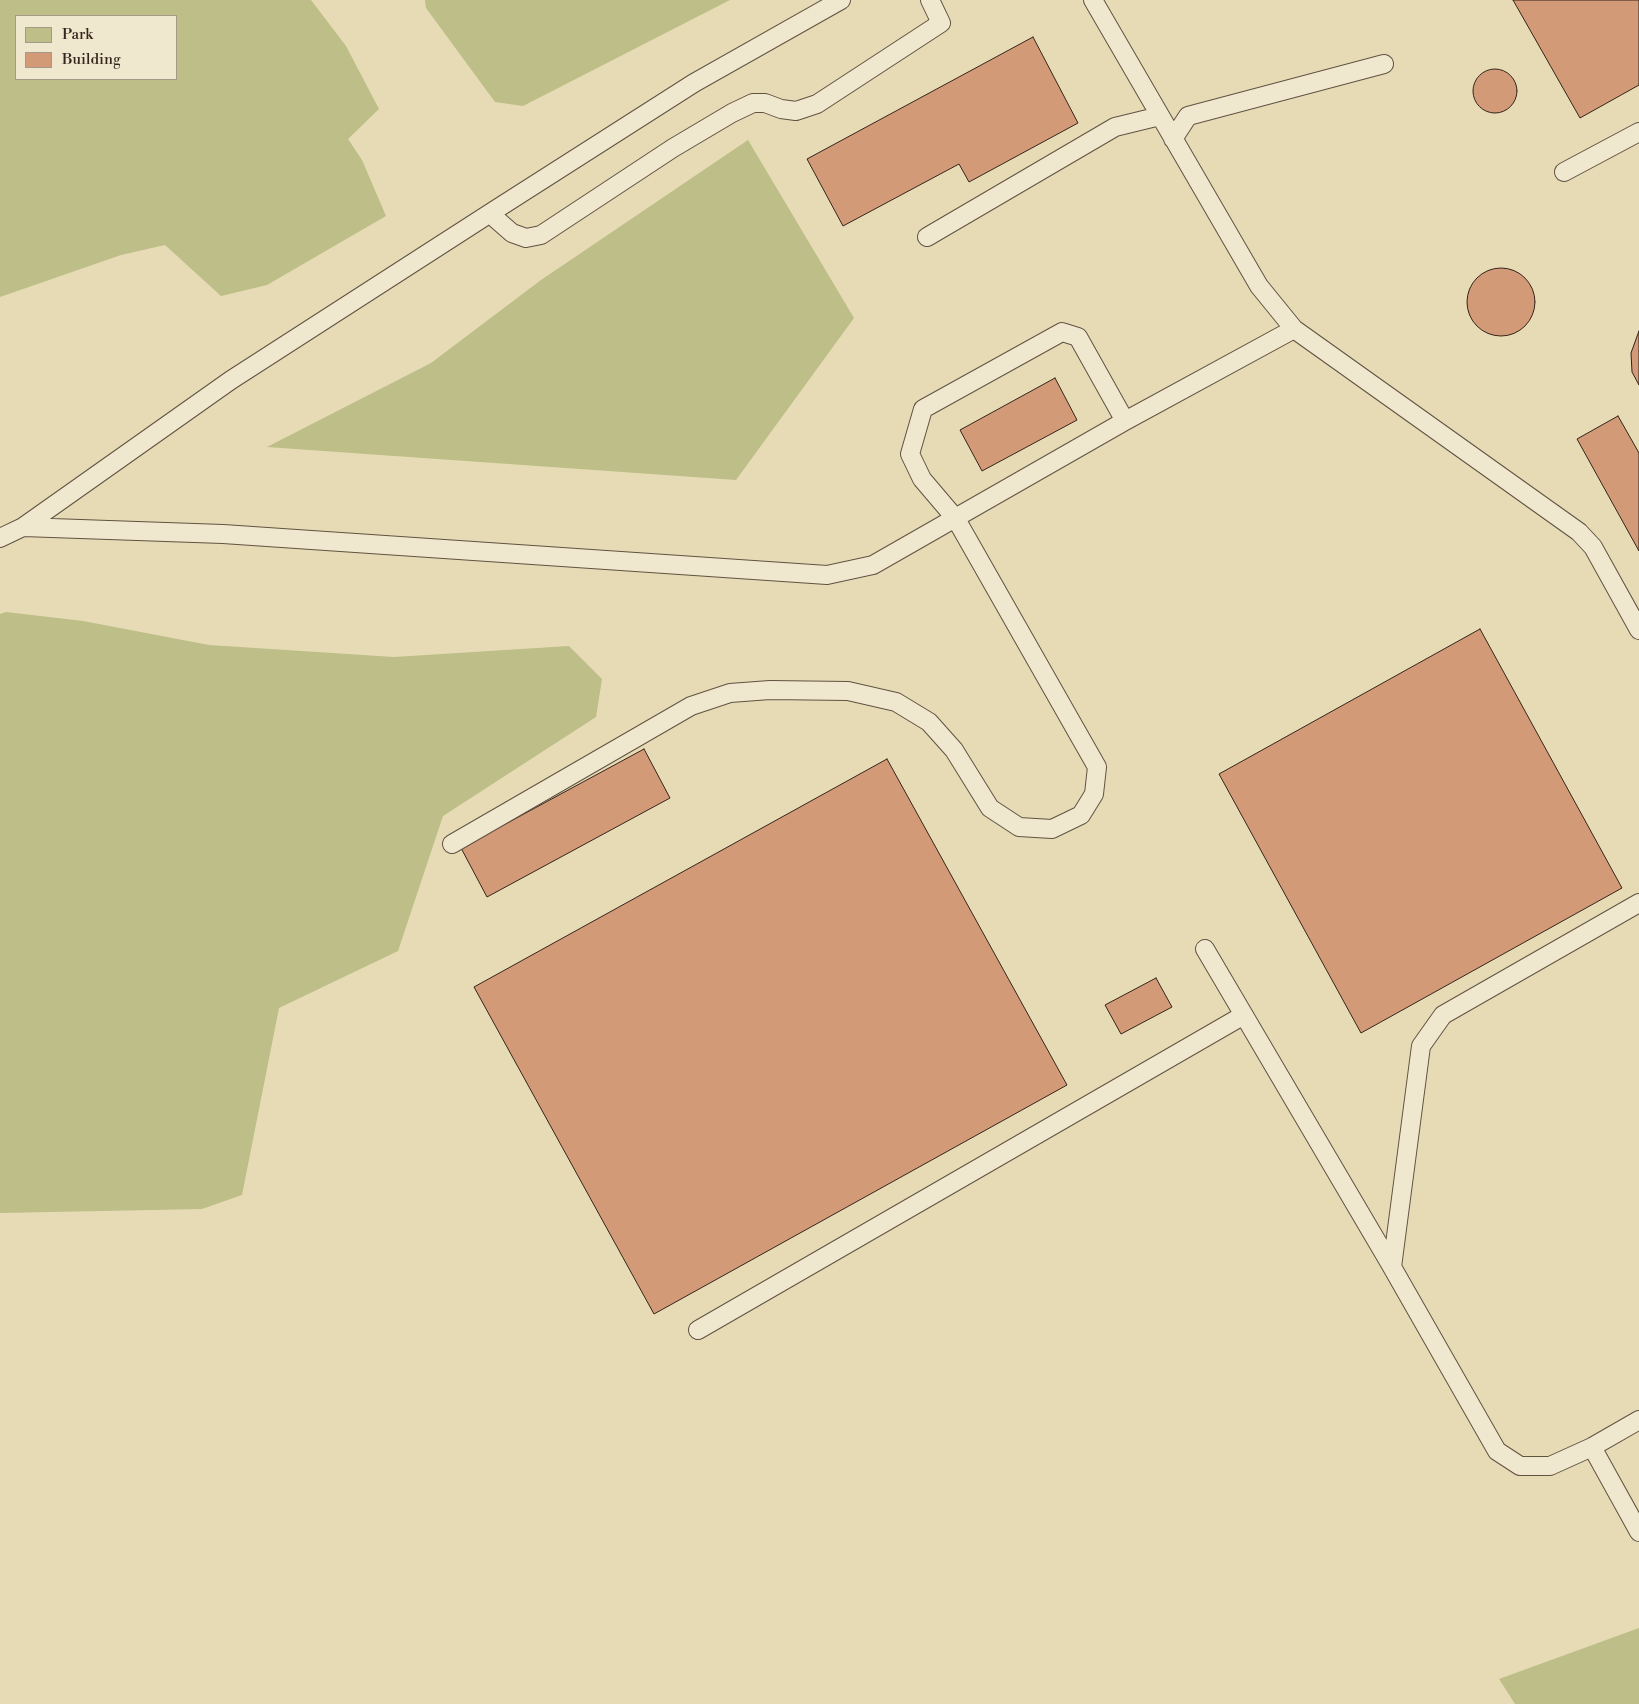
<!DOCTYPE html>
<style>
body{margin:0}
#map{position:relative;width:1639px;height:1704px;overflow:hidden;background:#e7dbb5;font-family:"Libre Bodoni",serif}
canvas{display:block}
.legend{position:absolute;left:15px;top:15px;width:162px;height:65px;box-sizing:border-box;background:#efe8cf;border:1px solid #a49a87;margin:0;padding:6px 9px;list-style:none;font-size:15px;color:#34241b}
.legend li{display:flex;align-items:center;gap:10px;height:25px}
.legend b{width:25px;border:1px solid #a49a87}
</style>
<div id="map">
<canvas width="1639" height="1704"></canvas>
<ul class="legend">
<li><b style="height:14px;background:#bdbe88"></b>Park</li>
<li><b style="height:14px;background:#d39a78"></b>Building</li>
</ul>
</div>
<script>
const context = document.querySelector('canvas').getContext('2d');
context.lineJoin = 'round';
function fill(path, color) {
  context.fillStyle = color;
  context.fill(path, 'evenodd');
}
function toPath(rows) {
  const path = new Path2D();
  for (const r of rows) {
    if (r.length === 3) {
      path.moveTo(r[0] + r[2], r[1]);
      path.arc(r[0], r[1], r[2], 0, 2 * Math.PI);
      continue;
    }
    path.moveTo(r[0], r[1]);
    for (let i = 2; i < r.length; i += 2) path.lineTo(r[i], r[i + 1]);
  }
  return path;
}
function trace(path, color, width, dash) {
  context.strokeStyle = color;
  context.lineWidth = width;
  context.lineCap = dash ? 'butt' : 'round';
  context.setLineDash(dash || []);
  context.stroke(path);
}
fill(toPath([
 [0,0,311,0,346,46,379,109,348,139,362,160,386,216,267,285,221,296,165,245,121,255,0,297],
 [16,16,176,16,176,79,16,79],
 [425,0,730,0,523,106,495,102,426,8],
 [748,140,854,318,736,480,267,447,431,363,541,280],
 [6,612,83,621,209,645,394,657,569,646,602,679,596,717,443,816,398,951,279,1008,242,1195,202,1209,0,1213,0,614],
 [1639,1628,1639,1704,1515,1704,1499,1679]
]), '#bdbe88');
const building = toPath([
 [1513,0,1639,0,1639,85,1580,118,1513,0],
 [1033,37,1078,123,969,182,959,164,843,226,807,159,1033,37],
 [1495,91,22],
 [1501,302,34],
 [1639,331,1639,385,1632,372,1631,353,1639,331],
 [1055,378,1077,420,982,471,960,430,1055,378],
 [1618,416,1639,453,1639,551,1577,439,1618,416],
 [1480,629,1622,888,1361,1033,1219,774,1480,629],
 [644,749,670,798,487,897,461,848,644,749],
 [887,759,1067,1085,654,1314,474,987,887,759],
 [1156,978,1172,1007,1121,1034,1105,1005,1156,978]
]);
fill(building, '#d39a78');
trace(building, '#34241b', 1);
const service = toPath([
 [1173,139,1188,116,1384,64],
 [1564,172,1639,132],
 [495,210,496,219,512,233,526,238,541,235,673,148,732,113,753,103,765,103,781,109,796,111,817,104,941,23,930,0],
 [927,237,1115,127,1160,116],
 [1294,329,1579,532,1593,547,1639,630],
 [23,527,223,534,827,575,873,565,1125,421,1294,329,1259,286,1093,0],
 [0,538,23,527,231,380,495,210,694,83,841,0],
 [452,844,691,706,730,693,770,690,848,691,896,702,929,722,954,750,990,808,1019,827,1052,829,1081,815,1094,794,1097,767,956,519,922,479,910,454,923,409,1062,332,1078,337,1125,421],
 [1639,903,1443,1015,1421,1046,1392,1267,1497,1451,1520,1466,1550,1466,1592,1447,1639,1420],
 [1205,949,1392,1267],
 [698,1330,1244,1015],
 [1592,1447,1639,1532]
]);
trace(service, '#615242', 20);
trace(service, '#efe8cf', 18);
</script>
